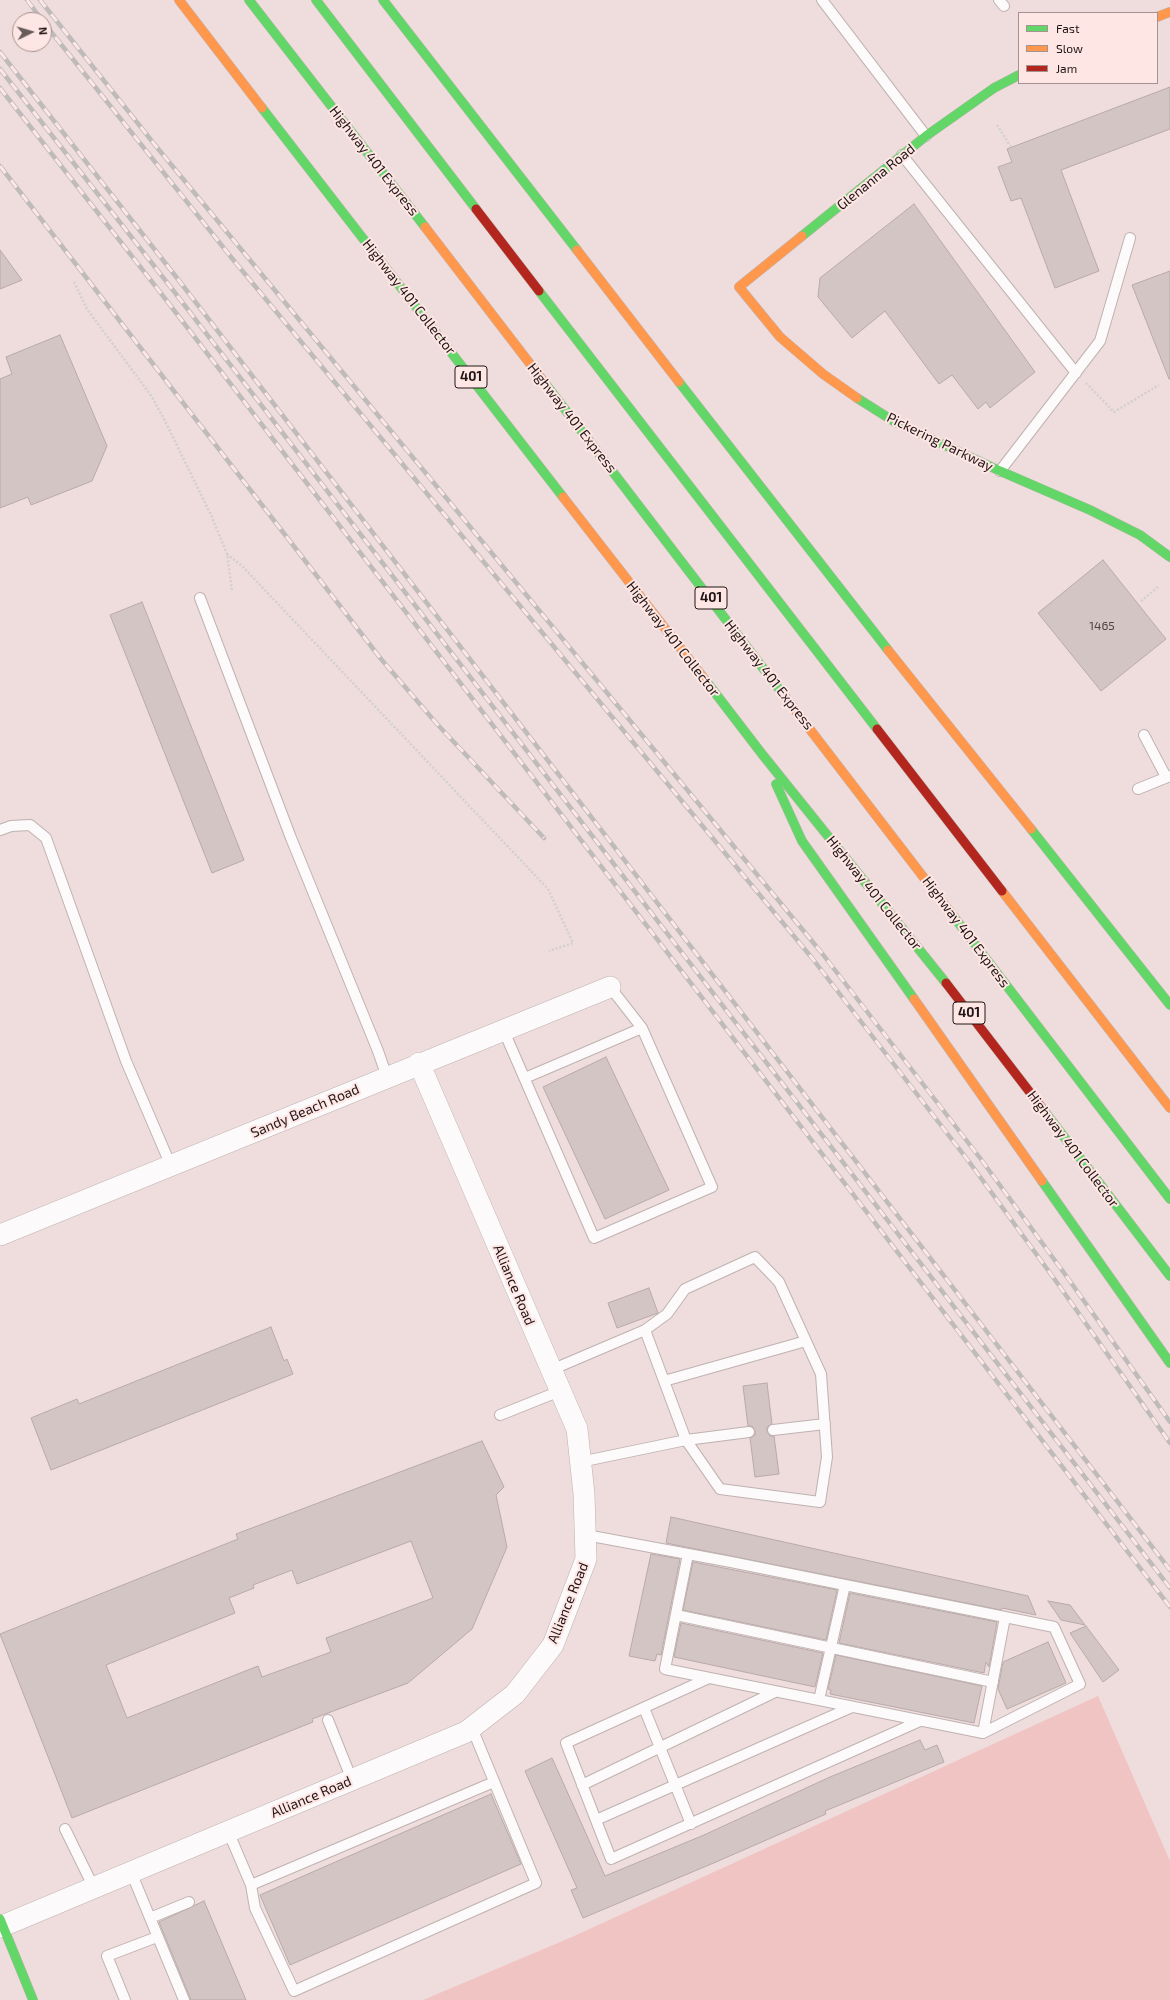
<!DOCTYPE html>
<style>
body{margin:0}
#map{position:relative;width:1170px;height:2000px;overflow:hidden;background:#eedddc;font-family:"Exo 2",sans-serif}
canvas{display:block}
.legend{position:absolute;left:1018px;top:12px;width:140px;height:72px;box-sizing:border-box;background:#fee6e4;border:1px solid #a59391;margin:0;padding:5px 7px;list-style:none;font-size:12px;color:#201615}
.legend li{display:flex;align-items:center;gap:8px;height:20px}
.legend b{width:20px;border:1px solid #a59391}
.north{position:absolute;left:12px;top:12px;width:40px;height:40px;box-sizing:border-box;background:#fee6e4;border:1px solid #a59391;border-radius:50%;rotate:85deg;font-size:11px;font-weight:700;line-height:16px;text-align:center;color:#201615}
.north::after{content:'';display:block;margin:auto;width:14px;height:18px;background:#685c5b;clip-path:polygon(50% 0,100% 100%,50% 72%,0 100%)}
</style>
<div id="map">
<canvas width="1170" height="2000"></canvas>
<ul class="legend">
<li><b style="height:5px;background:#63d668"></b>Fast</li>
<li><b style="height:5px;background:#ff974d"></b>Slow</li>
<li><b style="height:5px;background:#b3261e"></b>Jam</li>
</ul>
<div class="north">N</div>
</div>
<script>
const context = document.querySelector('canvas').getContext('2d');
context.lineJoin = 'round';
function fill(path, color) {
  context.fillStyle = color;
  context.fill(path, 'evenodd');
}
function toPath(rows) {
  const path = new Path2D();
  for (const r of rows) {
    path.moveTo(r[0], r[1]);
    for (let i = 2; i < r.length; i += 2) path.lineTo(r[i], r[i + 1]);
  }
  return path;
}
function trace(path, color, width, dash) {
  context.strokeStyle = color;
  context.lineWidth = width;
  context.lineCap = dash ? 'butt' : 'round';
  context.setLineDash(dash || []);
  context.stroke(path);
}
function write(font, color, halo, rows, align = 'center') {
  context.font = font + ' "Exo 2",sans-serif';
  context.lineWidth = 4;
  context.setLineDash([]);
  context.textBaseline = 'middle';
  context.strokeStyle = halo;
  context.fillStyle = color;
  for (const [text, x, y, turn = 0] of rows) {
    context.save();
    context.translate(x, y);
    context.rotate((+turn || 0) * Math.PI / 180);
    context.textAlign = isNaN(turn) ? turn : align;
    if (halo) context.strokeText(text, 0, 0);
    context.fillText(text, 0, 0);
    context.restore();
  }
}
fill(toPath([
 [1098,1696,1170,1861,1170,2000,423,2000,572,1937]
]), '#f0c4c3');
const building = toPath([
 [1170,87,1170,129,1061,170,1099,271,1055,288,1021,198,1011,201,998,167,1012,162,1007,149,1170,87],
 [914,204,1035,372,990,408,986,402,978,409,952,375,939,384,885,311,852,338,818,297,820,278,914,204],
 [0,250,22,280,0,289,0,250],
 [1170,271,1170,379,1169,379,1132,285,1170,271],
 [60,335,107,446,92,481,31,505,28,497,0,508,0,379,12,374,6,357,60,335],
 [1103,560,1166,639,1101,691,1038,613,1103,560],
 [142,602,244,860,212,873,110,615,142,602],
 [606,1057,669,1190,605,1219,543,1087,606,1057],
 [649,1288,658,1313,617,1328,608,1303,649,1288],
 [271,1327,284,1361,287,1359,293,1374,51,1470,31,1418,77,1399,79,1404,271,1327],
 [767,1383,772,1424,767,1427,767,1431,770,1436,774,1436,779,1474,755,1477,750,1438,755,1435,755,1431,752,1426,748,1426,743,1386,767,1383],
 [482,1441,504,1487,496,1495,507,1547,472,1629,408,1683,312,1719,313,1722,72,1818,0,1634,238,1539,236,1534,482,1441],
 [411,1541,433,1598,326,1638,331,1652,262,1677,258,1666,127,1718,106,1665,235,1613,229,1598,254,1588,253,1585,292,1570,297,1584,411,1541],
 [671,1517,1028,1596,1036,1615,1002,1608,1001,1610,666,1543,671,1517],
 [651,1554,680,1559,661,1655,657,1654,655,1661,629,1656,651,1554],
 [693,1562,837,1590,826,1640,683,1610,693,1562],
 [850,1593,997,1622,989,1667,986,1662,984,1673,839,1643,850,1593],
 [1048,1601,1070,1605,1085,1625,1061,1620,1048,1601],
 [681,1623,823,1653,815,1687,674,1657,681,1623],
 [1086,1626,1119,1670,1103,1682,1070,1633,1086,1626],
 [1048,1642,1066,1683,1007,1709,998,1689,1003,1662,1048,1642],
 [836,1655,982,1686,974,1723,830,1694,831,1690,828,1689,836,1655],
 [920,1740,925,1750,937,1745,944,1762,825,1811,826,1814,716,1862,583,1918,571,1890,577,1888,525,1771,552,1758,605,1876,704,1835,830,1777,920,1740],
 [491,1794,521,1864,290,1965,260,1895,491,1794],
 [204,1901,246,2000,191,2000,159,1922,204,1901]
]);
fill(building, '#d2c5c4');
trace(building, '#b7aaa9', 1);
const lane = toPath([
 [822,0,926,136],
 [999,0,1004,6],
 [902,155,1076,373],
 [1000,471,1100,341,1130,238],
 [200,598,291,838,378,1051,387,1077],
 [1144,735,1166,777],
 [1138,789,1170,776],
 [0,830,11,826,30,825,46,838,126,1061,171,1166],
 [503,1029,594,1238,712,1187,642,1028,610,987],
 [525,1078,642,1028],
 [551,1370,645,1330,667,1314,685,1289,755,1257,779,1282,821,1374,827,1457,820,1502,720,1489,686,1440,645,1330],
 [664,1381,806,1341],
 [500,1415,560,1391],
 [773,1430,825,1424],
 [580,1462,686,1440,749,1432],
 [586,1535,731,1562,845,1585,1005,1617,1054,1627,1080,1684,983,1733,1005,1617],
 [688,1554,665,1669,983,1733],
 [676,1615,993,1682],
 [709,1678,566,1743,611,1859,920,1721],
 [819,1700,845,1585],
 [644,1708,691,1824],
 [328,1720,352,1780],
 [582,1785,775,1692],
 [596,1820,852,1707],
 [65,1829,94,1888],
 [228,1831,251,1885,255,1908,294,1991,536,1883,472,1728],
 [131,1872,184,2000],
 [251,1885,494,1782],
 [150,1918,189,1902],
 [125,2000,107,1956,157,1937]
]);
const street = toPath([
 [0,1235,610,987],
 [0,1927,466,1732,515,1694,553,1645,586,1559,584,1494,577,1429,419,1063]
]);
const fast = toPath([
 [249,0,425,227],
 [316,0,476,209],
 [383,0,577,250],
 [262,108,563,497],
 [802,236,926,136,994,88,1019,75],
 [539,291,877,729],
 [544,382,792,706],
 [679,382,888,650],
 [857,398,895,422,1000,471,1090,510,1140,535,1170,557],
 [706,681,762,754,946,983],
 [776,784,802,841,914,999],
 [1031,829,1170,1005],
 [954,917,1170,1199],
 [1045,1112,1170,1276],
 [1042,1181,1170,1363],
 [0,1919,33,2000]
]);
const slow = toPath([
 [179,0,262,108],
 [1157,17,1170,12],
 [425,227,544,382],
 [802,236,739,287,780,337,823,374,857,398],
 [577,250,679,382],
 [563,497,706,681],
 [888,650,1031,829],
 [792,706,954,917],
 [1002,891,1170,1108],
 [914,999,1042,1181]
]);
const jam = toPath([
 [476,209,539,291],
 [877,729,1002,891],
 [946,983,1045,1112]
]);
trace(lane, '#bfb2b1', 12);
trace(street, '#bfb2b1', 22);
trace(fast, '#bfb2b1', 10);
trace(slow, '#bfb2b1', 10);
trace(jam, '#bfb2b1', 10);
trace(toPath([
 [997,125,1011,147],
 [74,282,87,309,152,397,166,423,211,515,227,554,232,590],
 [1086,383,1114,412,1159,385],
 [227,554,243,567,548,889,573,943,549,951],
 [1141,601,1158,587]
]), '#d4cfcf', 2.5, [2, 2]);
trace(lane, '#fcfafa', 10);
trace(street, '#fcfafa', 21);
trace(fast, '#63d668', 9);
trace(slow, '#ff974d', 9);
trace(jam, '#b3261e', 9);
const rail = toPath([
 [27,0,42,20],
 [40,0,155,145,821,952,980,1158,1067,1277,1170,1422],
 [44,23,235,262,812,958,970,1163,1058,1284,1170,1443],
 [0,52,177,278,1170,1570],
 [0,69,169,285,1170,1588],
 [0,88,160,292,1170,1607],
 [0,166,381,659,437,724,544,838]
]);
trace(rail, '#bfbbbb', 4.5);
trace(rail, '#fee6e4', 3, [9]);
write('12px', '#4e4342', null, [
 ["1465",1102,626]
]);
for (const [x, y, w] of [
 [471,377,32],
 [711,598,32],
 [969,1013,32]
]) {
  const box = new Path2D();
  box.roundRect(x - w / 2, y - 11, w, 22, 3);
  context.fillStyle = '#fee6e4';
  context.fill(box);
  trace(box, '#201615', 1);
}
write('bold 13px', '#201615', null, [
 ["401",471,377],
 ["401",711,598],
 ["401",969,1013]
]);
write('14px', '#201615', '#fee6e4', [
 ["Highway 401 Express",374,161,52],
 ["Glenanna Road",876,177,-39],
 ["Highway 401 Collector",409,297,52],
 ["Highway 401 Express",572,418,52],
 ["Pickering Parkway",940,442,26],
 ["Highway 401 Collector",673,639,52],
 ["Highway 401 Express",769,675,52],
 ["Highway 401 Collector",874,893,51],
 ["Highway 401 Express",966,932,53],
 ["Sandy Beach Road",305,1111,-23],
 ["Highway 401 Collector",1073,1149,53],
 ["Alliance Road",514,1285,67],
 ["Alliance Road",568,1603,-68],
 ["Alliance Road",311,1797,-23]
]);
</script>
